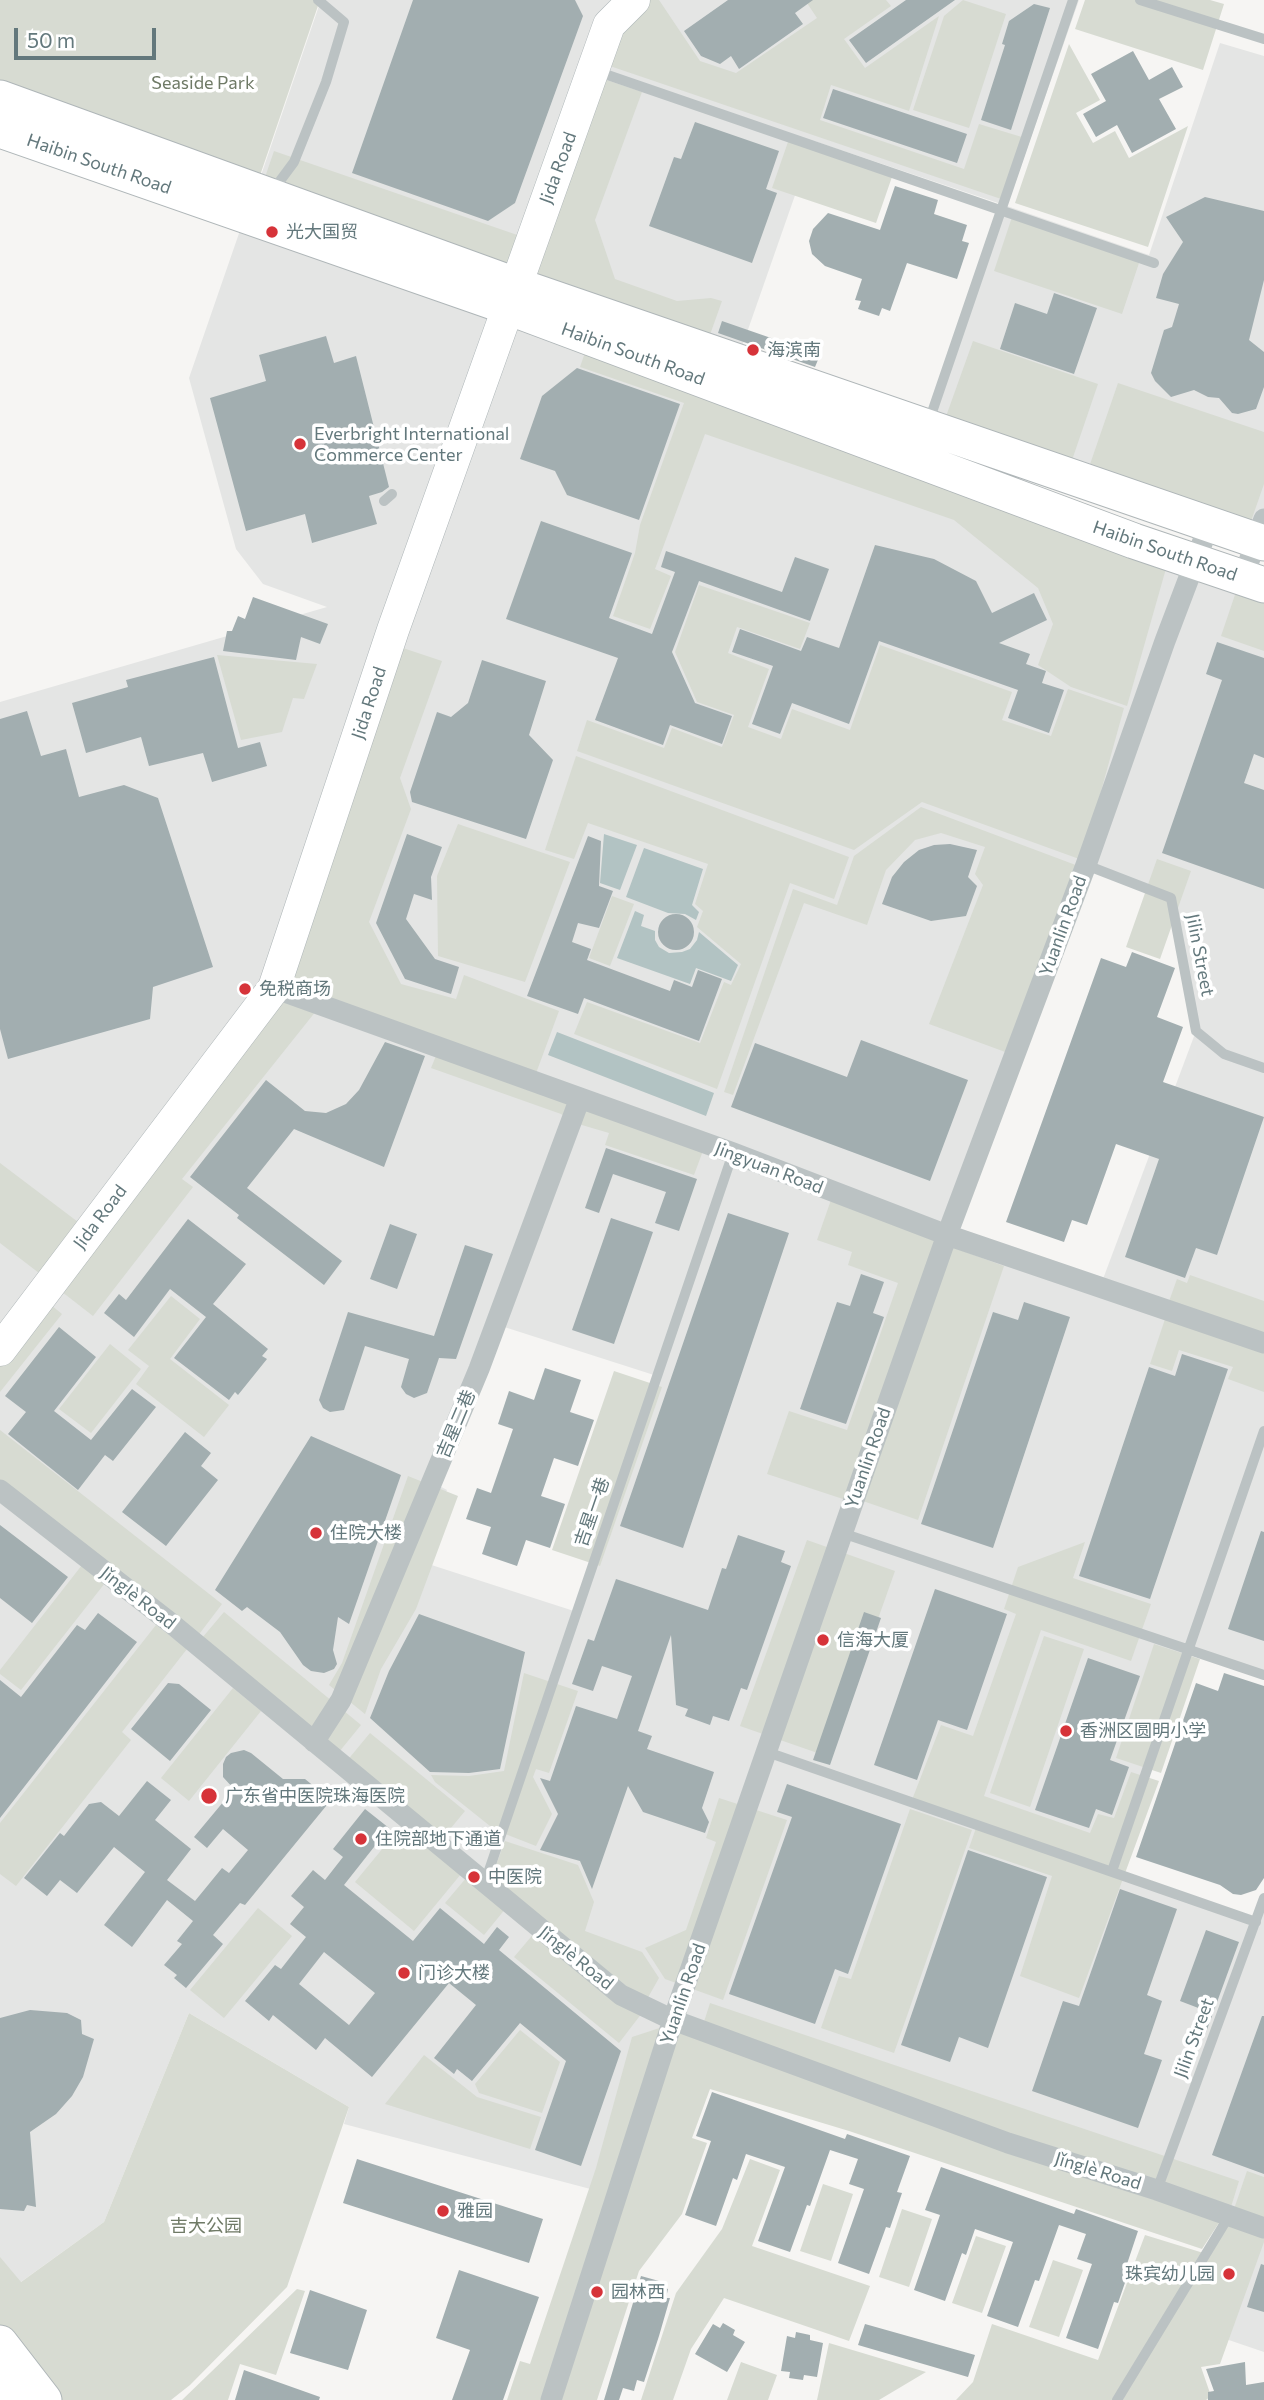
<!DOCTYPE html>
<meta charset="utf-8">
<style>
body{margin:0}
#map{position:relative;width:1264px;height:2400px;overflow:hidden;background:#f6f5f3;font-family:Commissioner,sans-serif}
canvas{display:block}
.scale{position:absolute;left:14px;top:28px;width:142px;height:32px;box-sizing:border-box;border:4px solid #63787c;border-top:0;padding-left:9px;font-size:21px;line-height:24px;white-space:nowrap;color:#63787c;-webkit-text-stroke:5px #fff;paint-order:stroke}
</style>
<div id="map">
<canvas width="1264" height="2400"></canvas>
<div class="scale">50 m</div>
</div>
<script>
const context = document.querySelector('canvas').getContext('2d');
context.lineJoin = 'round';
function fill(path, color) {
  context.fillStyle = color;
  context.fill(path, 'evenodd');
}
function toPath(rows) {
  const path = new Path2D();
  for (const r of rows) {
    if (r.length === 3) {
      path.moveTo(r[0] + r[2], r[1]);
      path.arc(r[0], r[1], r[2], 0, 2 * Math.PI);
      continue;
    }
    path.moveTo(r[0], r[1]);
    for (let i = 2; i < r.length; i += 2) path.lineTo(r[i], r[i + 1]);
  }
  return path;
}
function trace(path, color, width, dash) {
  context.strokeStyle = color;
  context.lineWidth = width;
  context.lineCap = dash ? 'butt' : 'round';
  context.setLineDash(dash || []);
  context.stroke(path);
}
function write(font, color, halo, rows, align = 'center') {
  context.font = font + ' Commissioner,"Noto Sans SC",sans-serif';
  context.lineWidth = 7;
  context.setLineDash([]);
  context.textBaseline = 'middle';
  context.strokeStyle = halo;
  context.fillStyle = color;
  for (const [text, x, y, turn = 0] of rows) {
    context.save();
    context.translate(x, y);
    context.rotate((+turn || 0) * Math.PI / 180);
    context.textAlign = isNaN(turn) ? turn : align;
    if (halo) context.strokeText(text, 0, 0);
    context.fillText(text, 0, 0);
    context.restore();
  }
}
fill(toPath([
 [321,0,1079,0,1007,206,1149,255,1220,43,1264,56,1264,518,1257,541,930,428,1007,206,814,141,737,361,256,190],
 [245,216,1264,585,1264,1675,1190,1650,1112,1871,1255,1922,1264,1898,1264,2352,1167,2319,1229,2216,673,2020,617,2196,344,2124,349,2107,189,2013,104,2222,0,2297,0,702,327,607,263,584,236,549,189,378],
 [1086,865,1170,893,1196,1031,1100,1287,946,1235],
 [495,1324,657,1376,577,1612,416,1560,447,1490,432,1482]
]), '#e4e5e4');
fill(toPath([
 [0,0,320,0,255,190,0,98],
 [642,0,659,0,700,61,736,73,817,18,805,0,886,0,891,6,844,39,865,68,939,16,909,111,831,85,820,120,964,169,979,124,1025,138,1004,200,604,64],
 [963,0,1006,14,969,128,913,110,944,16],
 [1085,0,1210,0,1224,4,1203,70,1075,29],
 [1069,44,1100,100,1076,113,1093,143,1115,131,1129,158,1188,126,1148,247,1015,203],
 [595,76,642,92,595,220,615,279,677,301,711,298,722,301,706,346,522,281],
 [789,139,893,174,876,223,772,188],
 [274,151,526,238,514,273,262,186],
 [1013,214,1141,257,1122,314,994,271],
 [589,341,1169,558,1127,706,1071,687,1038,665,1053,624,1038,588,954,520,705,434,655,569,671,576,650,629,613,616,635,553,640,525,684,403,580,367],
 [973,341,1098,384,1070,466,944,422],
 [1118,383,1264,432,1264,484,1249,527,1087,473],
 [1240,580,1264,588,1264,651,1221,636],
 [699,585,810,623,800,649,737,627,728,653,769,669,748,727,781,739,792,709,850,730,880,645,1012,692,1002,720,1051,736,1068,689,1124,708,1082,860,922,802,854,850,577,751,587,720,664,748,672,728,722,747,734,715,697,702,675,652],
 [394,645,442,661,400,778,411,809,369,922,401,984,456,999,464,975,559,1011,535,1076,281,985],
 [217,655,317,664,304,699,293,698,282,732,241,740],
 [576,756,849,857,834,899,790,883,717,1089,574,1034,587,1002,700,1043,724,982,731,985,741,964,697,927,703,911,695,904,708,864,588,823,574,859,545,850],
 [921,807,1081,867,1008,1053,929,1024,983,885,975,874,985,847,941,833,915,840,886,870,867,925,804,903,733,1095,724,1092,793,889,837,905,854,856],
 [458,824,570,862,525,982,438,956,437,876],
 [1157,859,1191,871,1160,959,1126,947],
 [612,896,634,904,610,966,589,958],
 [277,996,316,1011,182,1179,193,1187,93,1316,57,1288],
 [438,1051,704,1148,694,1175,605,1145,609,1133,575,1123,561,1114,431,1068],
 [0,1163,78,1222,39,1273,0,1243],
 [832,1197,942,1238,846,1500,767,1474,789,1411,847,1430,898,1283,848,1265,852,1252,817,1240],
 [949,1246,1004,1266,918,1520,860,1500],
 [1190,1275,1264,1301,1264,1338,1167,1307,1177,1279,1187,1283],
 [171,1296,200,1319,170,1359,229,1405,204,1437,136,1384,149,1366,128,1350],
 [46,1301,62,1314,0,1392,0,1362],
 [1167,1313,1264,1345,1264,1392,1228,1379,1233,1367,1179,1350,1172,1371,1150,1364],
 [110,1344,141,1369,91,1433,59,1409],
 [614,1371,662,1387,600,1566,552,1550],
 [0,1430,222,1604,197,1637,0,1482],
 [408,1476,458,1496,416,1609,381,1669,365,1714,329,1685,342,1663],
 [807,1540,895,1571,829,1757,740,1726],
 [1085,1542,1073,1578,1151,1604,1131,1661,1041,1630,984,1796,1090,1833,1098,1814,1114,1818,1131,1772,1159,1781,1079,1998,1020,1976,1052,1876,969,1848,976,1828,910,1805,941,1725,973,1736,1016,1614,1004,1609,1018,1567],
 [82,1565,105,1583,21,1690,0,1674,0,1670],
 [224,1612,361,1725,339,1752,202,1638],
 [156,1625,187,1649,122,1732,131,1740,16,1886,0,1874,0,1823],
 [1044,1636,1084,1649,1030,1807,990,1793],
 [1154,1644,1200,1659,1161,1773,1116,1758],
 [524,1673,578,1691,549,1773,536,1769,533,1777,552,1814,536,1846,495,1830,435,1782,431,1775,469,1776,504,1771],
 [233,1688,261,1711,189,1801,161,1778],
 [370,1733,465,1811,441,1840,346,1762],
 [719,1798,787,1820,723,2000,665,1979,645,1948,686,1930,716,1842,706,1838],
 [910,1809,972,1830,894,2053,821,2028,839,1976,851,1979],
 [402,1825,461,1874,414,1931,355,1882],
 [505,1841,578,1865,594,1902,585,1931,642,1952,659,1978,646,2001,490,1881],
 [467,1877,506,1908,484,1935,445,1903],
 [258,1908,292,1936,224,2018,190,1990],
 [536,1931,642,2013,619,2043,514,1957],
 [710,2003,1239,2181,1231,2207,1013,2138,703,2025],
 [189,2013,349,2107,287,2287,190,2385,171,2400,44,2400,0,2343,0,2257,21,2282,104,2222],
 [675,2023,1222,2218,1202,2249,849,2131,710,2089,692,2138,707,2143,682,2214,639,2271,597,2400,507,2400,520,2361,530,2364,596,2168,632,2037],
 [520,2030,560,2062,542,2113,479,2093,475,2084],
 [424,2055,477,2097,541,2117,530,2149,385,2104],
 [750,2159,780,2170,752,2246,870,2286,849,2341,724,2298,691,2349,673,2400,641,2400,676,2293,722,2229],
 [1247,2171,1264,2177,1264,2220,1234,2209],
 [823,2184,853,2194,831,2261,800,2251],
 [902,2209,932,2219,909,2287,879,2277],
 [1230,2222,1264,2235,1264,2242,1220,2364,1201,2367,1211,2396,1206,2400,956,2400,973,2382,992,2324,1098,2360,1145,2235,1210,2255],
 [976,2236,1006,2246,982,2313,952,2303],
 [1053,2260,1083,2270,1059,2337,1029,2327],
 [297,2289,305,2291,276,2375,240,2364,228,2400,182,2400],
 [829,2343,926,2372,879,2400,817,2400],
 [741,2362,777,2375,768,2400,727,2400]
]), '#d7dbd2');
fill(toPath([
 [604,834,637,845,620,890,600,883],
 [644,848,703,869,692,905,699,912,696,920,685,914,668,913,626,897],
 [635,911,644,915,641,926,655,931,655,940,659,947,669,953,682,952,690,949,697,940,699,932,738,965,731,981,696,968,690,984,617,958],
 [557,1032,714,1093,706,1116,548,1055]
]), '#b2c3c3');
fill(toPath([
 [413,0,575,0,583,16,515,203,488,221,352,173],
 [728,0,813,0,795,13,803,24,739,69,731,56,720,64,701,56,684,31],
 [906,0,955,0,866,63,849,40],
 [1034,4,1050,8,1011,130,981,120,1005,45,1002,44,1009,21],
 [1133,51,1149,80,1172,67,1183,87,1159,99,1176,129,1132,153,1117,125,1096,137,1083,114,1106,101,1091,74],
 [833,89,967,134,957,163,823,118],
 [695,122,779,151,766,189,777,193,752,263,649,226,674,157,681,159],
 [895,186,938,200,934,214,967,225,962,241,969,243,957,279,907,263,890,311,882,308,879,316,858,309,861,301,855,300,862,279,825,266,812,254,809,241,813,229,828,213,880,230],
 [1205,197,1264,211,1264,280,1249,340,1264,352,1264,387,1256,409,1238,414,1232,413,1219,398,1208,397,1194,390,1171,397,1155,381,1151,373,1164,330,1172,327,1179,304,1156,298,1163,274,1183,242,1166,217],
 [1054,293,1097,308,1074,374,1000,349,1015,303,1047,314],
 [722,321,820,355,815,367,718,333],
 [326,336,334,363,356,356,389,487,382,492,369,496,377,524,312,543,305,514,246,531,210,398,266,381,259,355],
 [577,368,680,404,639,520,567,495,555,471,520,459,542,396],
 [541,521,632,553,609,618,652,634,675,572,661,567,666,551,782,592,795,557,829,569,810,621,699,581,672,652,695,703,732,716,722,744,670,725,663,745,595,720,618,658,506,619],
 [875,545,934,559,976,581,992,613,1034,593,1047,620,999,643,1030,654,1026,664,1046,671,1042,683,1064,690,1049,733,1008,718,1018,690,879,641,849,724,792,703,780,734,752,724,773,666,732,652,740,629,801,651,807,637,839,648],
 [253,597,328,624,320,644,301,637,296,660,223,651,227,631,232,631,238,616,245,619],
 [1217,642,1264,658,1264,758,1254,754,1244,783,1264,790,1264,889,1162,853,1222,680,1206,674],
 [214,657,238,748,260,742,267,766,212,782,203,753,149,766,141,737,86,753,72,703,128,687,126,680],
 [482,660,546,681,529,735,553,760,526,839,412,802,410,792,437,712,451,717,468,703],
 [27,711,41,756,66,749,79,797,124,785,158,798,213,967,153,987,150,1019,8,1059,0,1029,0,719],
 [407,834,442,847,431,877,432,900,414,894,406,919,435,959,459,967,451,994,405,979,376,923],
 [588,836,601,841,599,886,613,891,599,928,578,923,572,942,591,949,587,960,670,991,674,980,692,987,698,970,722,979,699,1041,584,998,578,1014,527,996],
 [950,844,977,850,968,877,977,886,966,916,931,921,882,904,892,877,904,862,919,850,934,845],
 [676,932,18],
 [1132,952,1175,968,1157,1017,1183,1027,1163,1082,1264,1117,1217,1255,1196,1248,1185,1278,1125,1257,1159,1159,1116,1144,1087,1225,1072,1220,1064,1242,1006,1222,1101,958,1126,967],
 [861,1040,968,1080,930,1181,731,1107,755,1043,847,1077],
 [385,1042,425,1056,384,1167,294,1129,247,1188,342,1261,324,1285,237,1218,239,1215,190,1177,266,1080,305,1111,326,1113,346,1104,359,1090],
 [606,1148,697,1179,679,1231,655,1223,666,1192,613,1174,599,1213,585,1208],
 [728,1213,789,1233,683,1548,620,1526],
 [611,1218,653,1232,614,1344,572,1330],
 [188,1219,246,1264,213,1304,268,1349,262,1356,267,1359,238,1395,235,1392,229,1400,174,1358,206,1317,170,1289,134,1337,104,1313,119,1294,126,1300],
 [390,1224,417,1234,397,1289,370,1279],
 [465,1245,493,1254,456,1359,439,1358,427,1393,414,1398,406,1394,401,1387,409,1359,365,1346,344,1410,330,1412,323,1408,319,1400,348,1312,434,1336],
 [861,1274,884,1282,873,1313,884,1317,846,1424,800,1409,837,1302,850,1306],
 [1024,1302,1070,1317,993,1548,921,1524,993,1312,1018,1320],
 [59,1327,96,1357,54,1411,91,1440,132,1389,156,1407,113,1461,105,1455,78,1490,8,1434,26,1412,5,1396],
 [1182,1354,1228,1369,1150,1599,1079,1576,1149,1367,1175,1376],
 [545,1368,581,1380,570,1412,594,1420,578,1466,554,1458,541,1496,565,1504,550,1548,526,1540,517,1566,482,1554,491,1527,466,1519,477,1488,491,1493,513,1429,498,1424,509,1391,534,1400],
 [185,1432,211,1453,201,1466,218,1480,166,1546,122,1512],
 [311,1436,401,1475,349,1624,338,1617,333,1650,337,1664,334,1669,324,1673,311,1671,303,1665,280,1632,247,1607,242,1611,215,1590],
 [0,1525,68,1577,32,1623,0,1598],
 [1261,1531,1264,1532,1264,1641,1228,1629],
 [738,1535,785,1551,781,1562,791,1566,747,1690,741,1688,729,1721,713,1716,710,1725,685,1716,688,1709,676,1705,671,1635,638,1731,652,1736,647,1749,714,1772,702,1808,709,1822,705,1833,643,1812,628,1786,592,1889,580,1861,540,1850,558,1814,540,1778,550,1781,576,1706,617,1719,632,1676,602,1666,593,1691,572,1684,588,1639,594,1641,616,1579,708,1610,722,1568,726,1569],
 [935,1589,1007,1614,967,1730,938,1720,917,1780,874,1765],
 [864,1612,881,1618,830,1765,813,1760],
 [98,1613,137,1642,0,1818,0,1680,21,1697,77,1625,85,1630],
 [419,1614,525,1652,500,1769,469,1773,430,1772,370,1718,389,1671],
 [1088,1658,1140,1676,1110,1760,1129,1767,1112,1815,1096,1809,1089,1828,1035,1810],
 [1224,1673,1264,1686,1264,1878,1256,1890,1241,1895,1233,1894,1220,1885,1136,1857,1196,1683,1218,1691],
 [168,1683,179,1684,211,1710,170,1761,131,1729],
 [244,1750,251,1753,283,1779,305,1779,331,1800,245,1905,240,1903,213,1935,223,1944,186,1988,174,1978,177,1975,164,1965,182,1944,177,1941,193,1921,167,1900,132,1947,104,1925,145,1872,114,1847,77,1893,60,1880,47,1896,24,1878,60,1833,64,1836,89,1804,101,1802,119,1816,147,1781,171,1800,155,1820,191,1849,167,1880,195,1901,222,1868,229,1873,248,1850,223,1829,207,1848,194,1837,234,1789,223,1777,223,1764,226,1757,231,1753],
 [787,1784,901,1824,848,1974,835,1969,815,2024,729,1994,792,1817,777,1812],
 [365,1809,389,1828,344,1885,413,1941,440,1908,484,1944,497,1927,509,1937,499,1950,621,2051,581,2166,535,2150,566,2061,520,2023,472,2081,457,2069,454,2074,434,2058,476,2005,449,1983,372,2077,325,2038,316,2050,273,2015,269,2021,245,2001,275,1965,281,1969,306,1937,290,1924,304,1907,291,1896,313,1870,325,1880,343,1857,333,1849],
 [324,1952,375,1993,349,2025,299,1984],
 [968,1850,1047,1877,988,2048,959,2037,950,2062,901,2045],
 [1120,1889,1177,1909,1147,1995,1162,2001,1144,2054,1162,2060,1138,2128,1032,2091,1063,2001,1079,2006],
 [1206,1930,1239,1942,1205,2035,1194,2031,1201,2009,1180,2001],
 [30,2010,67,2013,81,2020,82,2034,94,2039,83,2077,72,2096,56,2114,30,2132,36,2207,27,2205,24,2211,0,2209,0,2018],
 [1262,2016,1264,2016,1264,2174,1212,2155],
 [712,2092,845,2139,847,2134,910,2156,897,2192,902,2193,890,2228,886,2227,869,2274,838,2263,864,2189,849,2184,858,2159,830,2150,810,2206,807,2205,790,2252,758,2241,785,2167,746,2154,737,2180,733,2178,716,2226,685,2215,711,2141,696,2136],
 [357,2159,543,2219,529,2263,343,2203],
 [941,2167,1074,2214,1076,2209,1138,2231,1126,2267,1130,2268,1118,2303,1114,2302,1098,2349,1066,2338,1092,2264,1077,2259,1086,2234,1059,2225,1039,2281,1035,2280,1018,2327,987,2316,1013,2242,975,2229,966,2255,962,2253,945,2301,914,2290,940,2215,925,2210],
 [1261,2264,1264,2265,1264,2312,1247,2307],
 [459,2270,539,2297,503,2400,452,2400,470,2350,436,2338],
 [641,2276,659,2281,658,2286,668,2289,666,2298,670,2298,659,2336,644,2382,637,2380,634,2391,623,2388,619,2400,604,2400],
 [310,2290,367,2310,348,2370,290,2353],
 [723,2323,735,2330,733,2335,745,2342,727,2372,695,2354,713,2324,720,2328],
 [865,2324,975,2355,968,2377,858,2345],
 [796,2332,810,2335,810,2340,823,2343,817,2377,804,2375,803,2380,789,2378,790,2372,781,2371,787,2336,795,2338],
 [1245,2362,1246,2385,1264,2382,1264,2400,1208,2400,1208,2392,1214,2391,1206,2369],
 [244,2370,320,2397,319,2400,235,2400]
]), '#a2aeb0');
const secondary = toPath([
 [0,1350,274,988,393,630,609,25,634,0]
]);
const primary = toPath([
 [0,98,515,285,1264,543],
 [0,130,508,307,1134,541,1264,585],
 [0,2343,44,2400],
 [0,2386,11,2400]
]);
trace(secondary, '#aeb6b8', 33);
trace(primary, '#afb6b8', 37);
trace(toPath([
 [1140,0,1264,39],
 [596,71,1154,263],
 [271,193,294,162,326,82,344,22,318,0],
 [929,421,1073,0],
 [384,501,392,494],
 [1086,865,1171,898,1196,1031,1224,1054,1264,1068],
 [842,1533,1264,1675],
 [767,1752,1256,1922],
 [1112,1871,1264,1431],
 [485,1882,733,1153],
 [1157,2190,1264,1898],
 [1117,2400,1229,2216]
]), '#bbc2c3', 10);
trace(toPath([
 [1243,578,1264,519],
 [274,988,733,1153,947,1235,1264,1343],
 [0,1490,172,1624,621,1995,673,2020,1008,2143,1157,2190,1264,2228],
 [314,1742,341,1700,479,1369,580,1098],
 [551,2400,673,2020,864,1471,947,1235,1086,865,1165,641,1209,525]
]), '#bbc2c3', 21);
trace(secondary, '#fff', 32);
trace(primary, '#fff', 35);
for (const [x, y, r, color] of [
 [272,232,7,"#d63339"],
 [753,350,7,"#d63339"],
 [300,444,7,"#d63339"],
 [245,989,7,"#d63339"],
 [316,1533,7,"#d63339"],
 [823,1640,7,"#d63339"],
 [1066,1731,7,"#d63339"],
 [209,1796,9,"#d63339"],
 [361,1839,7,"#d63339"],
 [474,1877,7,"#d63339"],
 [404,1973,7,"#d63339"],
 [443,2211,7,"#d63339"],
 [1229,2274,7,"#d63339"],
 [597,2292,7,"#d63339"]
]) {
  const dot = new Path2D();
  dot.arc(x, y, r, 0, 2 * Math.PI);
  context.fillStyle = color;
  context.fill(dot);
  trace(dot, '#fff', 2.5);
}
write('18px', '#6f7a66', '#fff', [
 ["Seaside Park",203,83],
 ["吉大公园",206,2226]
]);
write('18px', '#63787c', '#fff', [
 ["Haibin South Road",99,164,19],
 ["Jida Road",558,168,-70],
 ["Haibin South Road",633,354,20],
 ["Haibin South Road",1165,551,19],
 ["Jida Road",369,703,-72],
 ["Yuanlin Road",1063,926,-70],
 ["Jilin Street",1200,955,79],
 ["Jingyuan Road",769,1168,21],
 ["Jida Road",100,1217,-53],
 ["吉星二巷",456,1424,-67],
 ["Yuanlin Road",868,1458,-71],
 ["吉星一巷",592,1512,-71],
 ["Jǐnglè Road",138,1598,38],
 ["Jǐnglè Road",576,1958,39],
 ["Yuanlin Road",683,1994,-71],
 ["Jilin Street",1194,2038,-70],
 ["Jǐnglè Road",1098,2171,17]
]);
write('18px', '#63787c', '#fff', [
 ["光大国贸",286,232],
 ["海滨南",767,350],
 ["Everbright International",314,434],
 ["Commerce Center",314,455],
 ["免税商场",259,989],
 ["住院大楼",330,1533],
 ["信海大厦",837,1640],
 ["香洲区圆明小学",1080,1731],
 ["广东省中医院珠海医院",225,1796],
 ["住院部地下通道",375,1839],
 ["中医院",488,1877],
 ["门诊大楼",418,1973],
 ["雅园",457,2211],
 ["珠宾幼儿园",1215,2274,"right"],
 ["园林西",611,2292]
], 'left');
</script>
